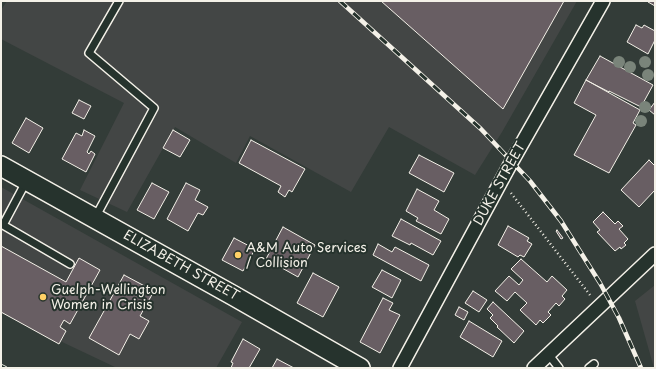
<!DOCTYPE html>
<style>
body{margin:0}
#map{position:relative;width:656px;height:369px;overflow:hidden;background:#333c38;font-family:"Playpen Sans",sans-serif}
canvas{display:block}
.frame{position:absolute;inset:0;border:2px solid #f4f1e8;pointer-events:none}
</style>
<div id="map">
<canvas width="656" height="369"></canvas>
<div class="frame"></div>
</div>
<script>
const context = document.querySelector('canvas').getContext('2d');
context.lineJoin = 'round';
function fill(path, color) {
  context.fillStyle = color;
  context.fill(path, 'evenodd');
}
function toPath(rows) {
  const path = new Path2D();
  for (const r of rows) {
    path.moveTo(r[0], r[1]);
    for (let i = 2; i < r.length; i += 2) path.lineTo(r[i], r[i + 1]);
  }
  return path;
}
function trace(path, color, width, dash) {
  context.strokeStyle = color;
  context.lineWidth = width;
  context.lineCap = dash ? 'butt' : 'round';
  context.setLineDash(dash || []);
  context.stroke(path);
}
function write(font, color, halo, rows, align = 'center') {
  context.font = font + ' "Playpen Sans",sans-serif';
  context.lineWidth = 4;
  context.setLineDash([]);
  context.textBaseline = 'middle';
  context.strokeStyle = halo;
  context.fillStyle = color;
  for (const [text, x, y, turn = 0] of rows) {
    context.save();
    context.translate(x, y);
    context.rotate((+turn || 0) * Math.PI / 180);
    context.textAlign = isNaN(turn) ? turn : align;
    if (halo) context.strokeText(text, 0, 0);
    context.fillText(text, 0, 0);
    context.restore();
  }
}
fill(toPath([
 [7,1,577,1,502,132,475,175,389,127,351,192,250,136,236,163,175,127,127,212,80,190,124,103,1,39,1,10],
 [1,187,242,322,216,368,117,368,1,313],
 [655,285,655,368,654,368,635,301]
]), '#434645');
const building = toPath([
 [381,1,564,1,503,109,381,1],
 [648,1,655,1,655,6,648,2,648,1],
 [636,25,642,28,644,25,655,31,655,40,648,54,627,42,636,25],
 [600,56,653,85,641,107,609,91,609,92,586,80,600,56],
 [586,80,640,110,633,123,636,125,609,173,574,155,596,115,574,103,586,80],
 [79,100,91,106,84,119,72,113,79,100],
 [655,102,655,115,649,110,655,102],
 [26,118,43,128,29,153,12,143,26,118],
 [84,130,95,136,87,152,89,154,91,151,95,154,86,172,62,159,76,133,82,136,84,130],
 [173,130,190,140,180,157,163,148,173,130],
 [251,140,305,169,292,192,289,190,285,197,278,192,281,186,239,163,251,140],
 [419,155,454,173,444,192,409,173,419,155],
 [649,160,655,166,655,190,639,207,621,190,649,160],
 [152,183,169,192,154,219,137,210,152,183],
 [186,183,200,190,195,200,208,207,203,215,198,213,188,231,167,219,186,183],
 [417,189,439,201,434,210,449,219,441,234,416,221,418,218,406,211,417,189],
 [603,212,615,224,618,221,623,226,619,229,628,239,624,243,626,245,621,249,620,247,615,251,597,232,600,230,593,222,603,212],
 [401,219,441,241,433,255,411,243,410,245,392,236,401,219],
 [508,226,529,238,527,241,532,244,524,257,520,255,518,257,498,245,508,226],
 [283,227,315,245,298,277,266,259,283,227],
 [557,230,563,238,561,239,556,231,557,230],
 [234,238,255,249,243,271,222,260,234,238],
 [378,244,392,252,395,247,429,265,421,281,373,255,378,244],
 [1,246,66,282,79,258,100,270,70,324,64,320,60,327,66,331,59,344,1,312,1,246],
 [521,259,547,282,552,276,567,290,562,296,565,299,559,306,556,303,548,312,551,315,543,323,540,320,536,325,520,310,527,303,515,292,507,301,495,291,509,276,519,285,523,280,511,269,521,259],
 [382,270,401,280,392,298,372,287,382,270],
 [313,273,339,287,323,317,297,303,313,273],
 [124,275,154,291,140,316,149,321,139,339,130,334,119,355,89,338,124,275],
 [473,291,487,300,479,312,465,303,473,291],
 [383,298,393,303,389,310,400,315,380,353,360,342,383,298],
 [493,302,524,331,514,343,497,327,498,326,490,318,493,315,487,309,493,302],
 [459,307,468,312,464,320,455,315,459,307],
 [469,321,502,341,493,357,460,337,469,321],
 [243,339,260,349,249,368,231,368,233,363,231,362,243,339],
 [277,359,294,368,272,368,277,359]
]);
fill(building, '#685e63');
trace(building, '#f4f1e8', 1);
const service = toPath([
 [95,218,154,108,89,53,119,1],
 [1,223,3,225,27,180],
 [3,225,70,264],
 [549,355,559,368],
 [589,368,594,364]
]);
const minor = toPath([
 [400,368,512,161,603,1],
 [534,368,655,254]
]);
const secondary = toPath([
 [1,166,234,296,360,368]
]);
trace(service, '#f4f1e8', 10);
trace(minor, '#f4f1e8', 16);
trace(secondary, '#f4f1e8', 22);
trace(toPath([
 [511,193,590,295]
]), '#f4f1e8', 2.5, [1, 3]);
trace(service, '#26332d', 7);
trace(minor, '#26332d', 13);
trace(secondary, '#26332d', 19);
const rail = toPath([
 [340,1,481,129,530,181,561,221,600,283,619,318,641,368],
 [1,366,5,368]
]);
trace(rail, '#f4f1e8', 4.5);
trace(rail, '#26332d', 3, [9]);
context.fillStyle = '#7a847a';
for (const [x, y] of [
 [619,62],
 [645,62],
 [630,67],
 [648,75],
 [645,107],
 [641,121]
]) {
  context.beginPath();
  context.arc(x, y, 6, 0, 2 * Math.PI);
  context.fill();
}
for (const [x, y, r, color] of [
 [238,255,4,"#ffd166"],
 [43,297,4,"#ffd166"]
]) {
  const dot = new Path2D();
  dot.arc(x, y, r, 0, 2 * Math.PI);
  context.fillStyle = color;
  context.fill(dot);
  trace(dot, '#26332d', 1.5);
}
write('13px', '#f4f1e8', '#26332d', [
 ["DUKE STREET",500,184,-61],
 ["ELIZABETH STREET",181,266,29]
]);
write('13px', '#f4f1e8', '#26332d', [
 ["A&M Auto Services",246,248],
 ["/ Collision",246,263],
 ["Guelph-Wellington",51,290],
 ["Women in Crisis",51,305]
], 'left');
</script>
